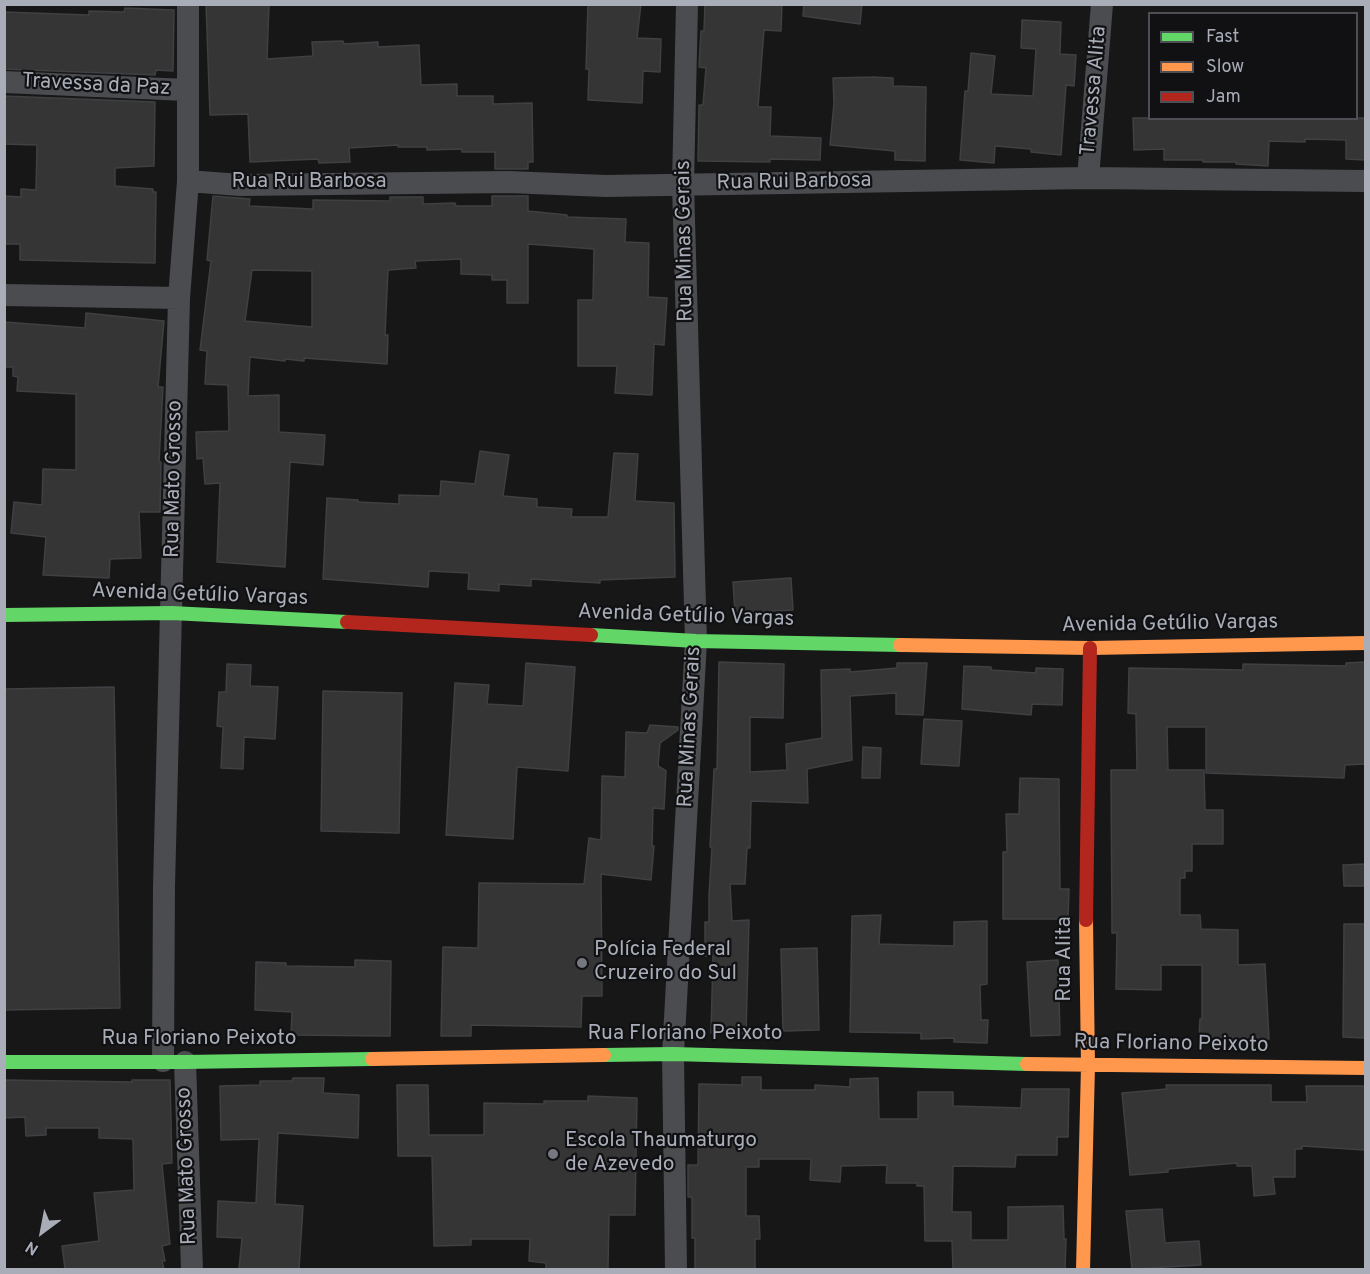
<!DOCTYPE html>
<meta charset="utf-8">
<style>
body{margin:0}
#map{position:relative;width:1370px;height:1274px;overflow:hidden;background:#171717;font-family:Overpass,sans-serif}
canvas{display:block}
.frame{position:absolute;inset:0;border:6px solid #a8adb8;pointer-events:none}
.legend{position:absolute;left:1148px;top:12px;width:210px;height:108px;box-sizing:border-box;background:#111113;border:2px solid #4d4f55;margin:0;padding:8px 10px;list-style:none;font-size:18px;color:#a8adb8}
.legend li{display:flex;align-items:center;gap:12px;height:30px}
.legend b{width:30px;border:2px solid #4d4f55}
.north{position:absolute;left:12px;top:1202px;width:60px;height:60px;-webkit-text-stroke:4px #111113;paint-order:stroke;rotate:212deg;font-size:16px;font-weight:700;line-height:24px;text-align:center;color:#a8adb8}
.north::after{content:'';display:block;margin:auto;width:21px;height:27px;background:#a8adb8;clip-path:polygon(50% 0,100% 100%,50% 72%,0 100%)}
</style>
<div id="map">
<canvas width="1370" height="1274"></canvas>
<div class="frame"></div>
<ul class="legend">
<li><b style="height:8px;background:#63d668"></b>Fast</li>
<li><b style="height:8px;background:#ff974d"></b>Slow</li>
<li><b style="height:8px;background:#b3261e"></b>Jam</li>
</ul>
<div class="north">N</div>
</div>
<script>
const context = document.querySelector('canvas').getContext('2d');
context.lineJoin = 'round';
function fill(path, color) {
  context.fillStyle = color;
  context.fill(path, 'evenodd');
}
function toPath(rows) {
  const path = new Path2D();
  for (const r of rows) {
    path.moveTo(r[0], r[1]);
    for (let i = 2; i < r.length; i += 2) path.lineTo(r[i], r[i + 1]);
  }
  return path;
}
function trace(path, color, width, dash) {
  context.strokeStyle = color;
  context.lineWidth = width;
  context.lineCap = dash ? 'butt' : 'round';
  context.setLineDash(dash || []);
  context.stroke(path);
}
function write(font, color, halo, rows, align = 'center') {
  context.font = font + ' Overpass,sans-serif';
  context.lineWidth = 4.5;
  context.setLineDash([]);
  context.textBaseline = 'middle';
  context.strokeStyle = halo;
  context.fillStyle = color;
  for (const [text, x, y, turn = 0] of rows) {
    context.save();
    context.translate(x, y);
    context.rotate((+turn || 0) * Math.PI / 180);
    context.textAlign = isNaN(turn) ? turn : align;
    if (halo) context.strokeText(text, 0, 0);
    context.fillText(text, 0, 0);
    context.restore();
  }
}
const building = toPath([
 [206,4,269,4,267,59,313,56,312,42,343,41,344,44,378,42,378,47,419,45,421,85,457,84,457,96,493,96,493,104,532,103,533,162,528,162,528,169,495,169,495,152,462,152,462,149,427,150,427,147,398,147,398,145,349,148,350,162,319,163,318,159,250,162,248,114,210,115,206,4],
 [588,4,641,4,637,38,661,39,660,72,643,71,642,103,588,100,589,69,586,69,588,4],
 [705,4,782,4,781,31,764,30,758,107,771,107,770,136,821,138,820,160,770,159,770,162,698,161,699,105,703,105,706,68,699,67,700,47,701,31,704,31,705,4],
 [804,4,862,4,860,24,803,16,804,4],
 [125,8,174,10,173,71,156,70,155,75,4,69,4,12,89,15,89,11,124,12,125,8],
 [1022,20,1061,22,1060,54,1076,55,1074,86,1066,85,1061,155,1031,152,1031,149,995,146,994,163,960,160,965,91,968,91,971,53,995,56,991,94,1033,96,1036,49,1021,48,1022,20],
 [872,77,893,78,893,86,926,87,925,161,895,160,895,151,830,145,834,103,833,78,872,77],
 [4,96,155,102,154,166,115,168,115,186,153,189,153,192,156,192,155,263,20,260,20,244,4,244,4,196,21,197,21,189,36,190,37,145,4,144,4,96],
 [1133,118,1365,118,1365,160,1346,159,1346,140,1305,139,1305,142,1269,141,1268,166,1236,164,1236,162,1203,162,1203,160,1164,160,1164,149,1134,150,1133,118],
 [213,196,250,199,249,206,313,209,313,200,390,201,390,197,423,197,423,204,455,203,456,206,492,206,492,196,528,196,528,211,567,215,567,217,626,219,625,242,649,243,648,297,667,298,664,345,654,344,652,395,615,393,617,366,578,366,578,300,593,300,594,249,528,244,528,303,507,303,507,280,492,280,492,275,461,274,461,259,415,261,416,268,388,270,385,335,388,335,387,364,304,358,304,361,285,359,285,361,250,357,248,396,279,395,279,432,325,435,323,465,290,462,285,567,217,562,220,483,205,484,203,458,197,459,196,432,229,431,228,385,205,384,207,351,200,350,211,261,207,260,213,196],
 [252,270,312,271,312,327,245,321,252,270],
 [86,313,164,321,158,387,163,387,159,462,161,462,160,512,139,512,141,558,110,559,109,578,43,575,46,537,11,533,14,502,42,505,43,469,76,470,76,394,17,391,18,377,13,376,13,367,4,367,4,322,85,328,86,313],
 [480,451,509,455,503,496,537,499,537,507,572,509,571,517,608,517,614,453,638,454,635,501,674,503,675,577,600,580,600,583,531,579,531,586,499,584,499,591,468,589,469,573,429,571,428,587,323,579,327,498,358,500,358,502,399,504,399,495,440,496,441,481,475,484,480,451],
 [791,578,793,610,735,613,733,582,791,578],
 [719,662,784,664,783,718,750,717,750,772,787,770,786,744,822,738,821,670,850,669,850,672,897,668,897,663,927,663,923,715,896,714,896,693,850,696,852,760,807,769,808,803,751,801,750,848,747,848,745,884,730,884,732,921,749,920,746,1034,711,1033,713,956,705,956,705,922,709,922,709,895,712,847,710,847,714,769,717,769,719,662],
 [1365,662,1365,764,1345,765,1344,778,1206,773,1206,727,1167,727,1168,770,1204,770,1205,810,1223,810,1223,844,1192,844,1192,871,1185,871,1185,878,1180,878,1180,915,1200,915,1201,929,1238,930,1238,965,1265,964,1269,1039,1199,1037,1200,1019,1202,1019,1202,965,1161,965,1161,990,1116,989,1117,933,1112,933,1111,770,1137,770,1136,714,1128,713,1129,668,1243,670,1243,664,1346,666,1346,663,1365,662],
 [526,663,575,667,568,771,517,767,513,839,446,835,455,683,489,685,487,704,523,706,526,663],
 [227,664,251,665,250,686,278,687,275,739,244,737,243,769,221,768,223,727,217,726,219,692,226,692,227,664],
 [964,666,991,667,991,670,1036,673,1036,668,1063,669,1062,705,1032,704,1031,715,962,709,964,666],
 [114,687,120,1008,4,1010,4,689,114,687],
 [323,691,402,693,399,833,321,831,323,691],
 [924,719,962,721,959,766,921,764,924,719],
 [650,725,678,727,678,730,660,743,658,766,666,771,664,809,653,808,652,846,654,846,651,880,601,874,602,996,582,996,581,1027,471,1025,471,1036,441,1036,443,947,478,948,479,883,584,884,589,838,601,840,602,776,625,777,626,732,647,733,650,725],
 [863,747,881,748,880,778,862,778,863,747],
 [1020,778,1059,779,1060,889,1069,889,1068,919,1003,919,1003,852,1007,852,1006,814,1019,814,1020,778],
 [1365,864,1365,886,1344,886,1343,865,1365,864],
 [881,915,879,944,954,946,954,922,987,921,987,984,980,985,981,1020,988,1020,987,1043,954,1042,954,1038,921,1039,921,1033,850,1032,852,916,881,915],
 [1344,924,1365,924,1365,1038,1343,1037,1344,924],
 [817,948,819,1030,783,1031,781,949,817,948],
 [355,960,391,961,390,1036,291,1035,292,1012,255,1010,256,962,286,963,286,966,355,967,355,960],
 [1058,960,1060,1035,1031,1036,1027,962,1058,960],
 [742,1077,761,1077,761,1090,815,1090,815,1085,850,1087,850,1079,878,1078,879,1119,918,1119,918,1092,953,1092,953,1106,1021,1108,1022,1089,1069,1089,1068,1137,1057,1137,1057,1155,1016,1155,1015,1167,953,1166,952,1212,971,1212,971,1240,1008,1240,1008,1207,1063,1206,1064,1239,1066,1239,1065,1269,953,1269,952,1241,925,1241,924,1186,917,1186,917,1183,886,1183,887,1165,841,1166,840,1182,810,1180,811,1159,759,1159,759,1167,746,1167,746,1216,759,1216,760,1239,755,1239,755,1269,695,1269,695,1238,692,1238,692,1197,688,1197,688,1165,698,1165,699,1084,742,1085,742,1077],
 [293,1078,324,1078,323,1093,359,1095,358,1138,278,1133,275,1204,303,1206,299,1269,239,1269,242,1238,217,1237,218,1201,256,1203,259,1139,221,1140,220,1086,260,1085,260,1081,292,1081,293,1078],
 [4,1080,132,1082,132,1080,170,1080,172,1163,162,1164,170,1244,162,1246,165,1261,162,1261,164,1269,65,1269,62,1246,99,1241,94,1193,134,1190,133,1139,99,1138,99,1128,46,1128,46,1135,26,1136,25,1117,4,1118,4,1080],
 [397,1085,428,1085,429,1135,484,1135,484,1103,544,1104,544,1101,588,1101,588,1096,637,1098,635,1215,609,1215,608,1269,546,1269,546,1263,529,1261,530,1239,471,1239,471,1245,434,1246,432,1156,398,1156,397,1085],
 [1166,1085,1271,1085,1271,1102,1307,1102,1306,1086,1365,1086,1365,1150,1302,1146,1302,1149,1295,1149,1295,1177,1273,1177,1275,1194,1254,1196,1252,1166,1237,1166,1237,1163,1168,1169,1168,1172,1130,1175,1122,1093,1167,1089,1166,1085],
 [1162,1209,1165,1243,1199,1241,1201,1265,1132,1269,1126,1211,1162,1209]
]);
fill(building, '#353536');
trace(building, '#3f4043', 1.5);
trace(toPath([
 [4,82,187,90],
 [1088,178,1102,4],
 [188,181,240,185,509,182,605,186,1088,178,1366,181],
 [4,295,179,298],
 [163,1061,164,886,179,298,188,181,188,4],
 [185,1062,192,1270],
 [676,1270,673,1054,696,641,683,185,687,4]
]), '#4b4c50', 22);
trace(toPath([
 [4,615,172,613,347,622],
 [591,635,696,641,900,645],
 [604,1055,673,1054,1027,1064],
 [4,1062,185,1062,372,1059]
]), '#63d668', 14);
trace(toPath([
 [900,645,1090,648,1366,643],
 [372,1059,604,1055],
 [1027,1064,1366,1068],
 [1083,1270,1088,1066,1086,920]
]), '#ff974d', 14);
trace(toPath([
 [347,622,591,635],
 [1086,920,1090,648]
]), '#b3261e', 14);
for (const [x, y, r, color] of [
 [582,963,6,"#757880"],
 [553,1154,6,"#757880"]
]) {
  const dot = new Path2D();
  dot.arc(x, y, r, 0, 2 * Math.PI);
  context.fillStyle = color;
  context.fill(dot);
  trace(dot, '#111113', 2);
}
write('21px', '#a8adb8', '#111113', [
 ["Travessa da Paz",96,86,3],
 ["Travessa Alita",1095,91,-85],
 ["Rua Rui Barbosa",309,183],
 ["Rua Rui Barbosa",794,183,-1],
 ["Rua Minas Gerais",686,241,-91],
 ["Rua Mato Grosso",175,479,-89],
 ["Avenida Getúlio Vargas",200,596,2],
 ["Avenida Getúlio Vargas",686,617,2],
 ["Avenida Getúlio Vargas",1170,625,-1],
 ["Rua Minas Gerais",691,727,-87],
 ["Rua Alita",1066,959,-90],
 ["Rua Floriano Peixoto",685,1035],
 ["Rua Floriano Peixoto",199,1040],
 ["Rua Floriano Peixoto",1171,1045,1],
 ["Rua Mato Grosso",188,1166,-92]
]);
write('21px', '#a8adb8', '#111113', [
 ["Polícia Federal",594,951],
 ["Cruzeiro do Sul",594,975],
 ["Escola Thaumaturgo",565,1142],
 ["de Azevedo",565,1166]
], 'left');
</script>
